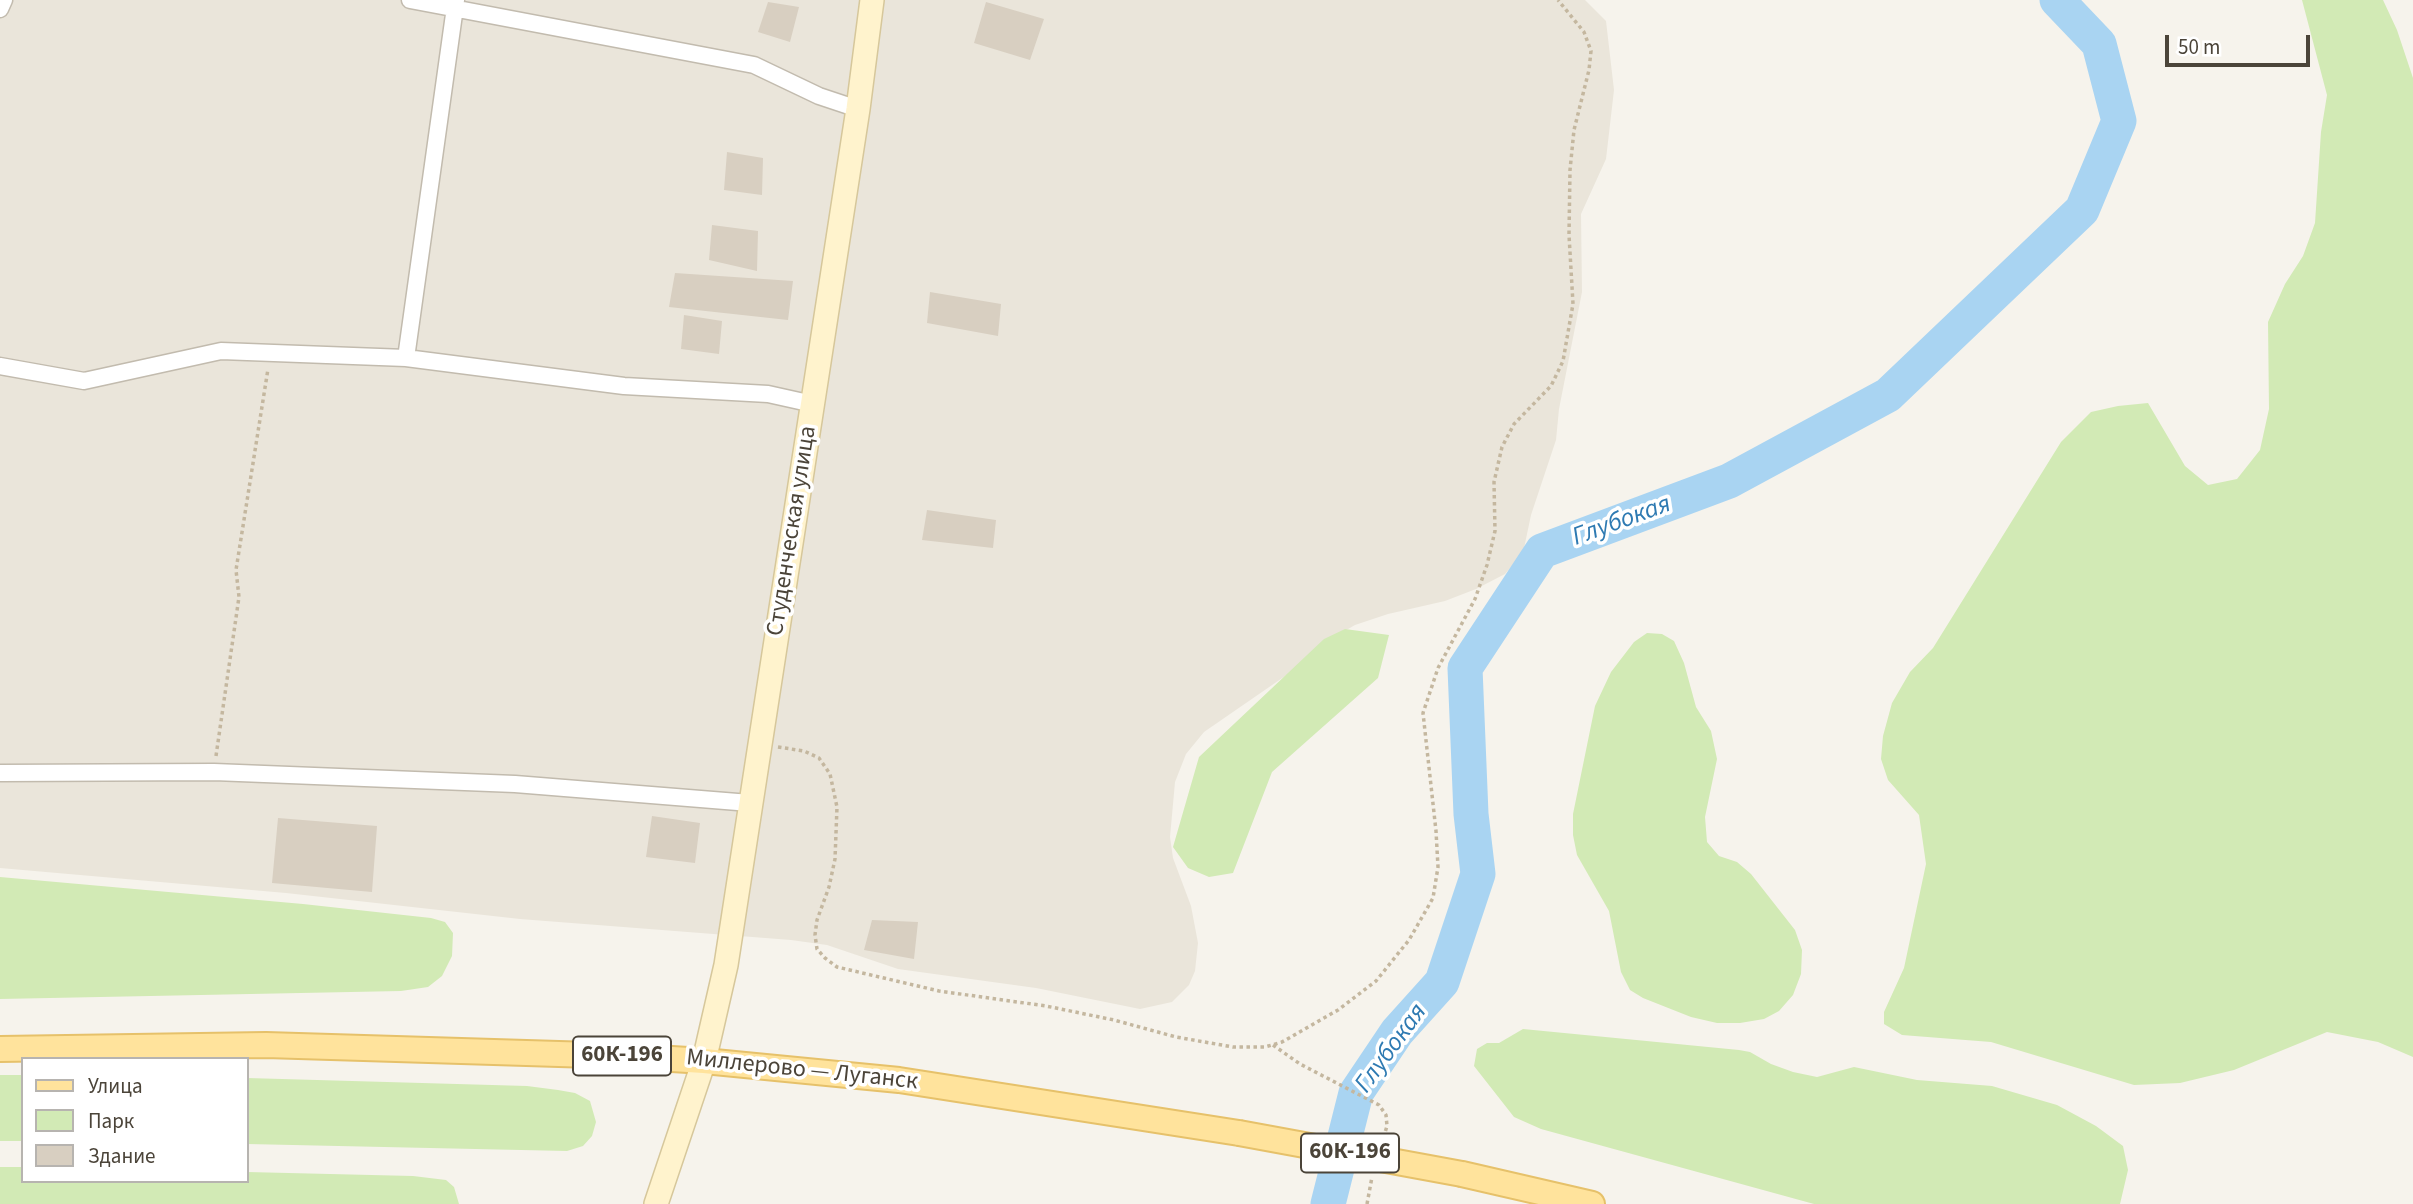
<!DOCTYPE html>
<meta charset="utf-8">
<style>
body{margin:0}
#map{position:relative;width:2413px;height:1204px;overflow:hidden;background:#f6f3ec;font-family:"Source Sans 3",sans-serif}
canvas{display:block}
.legend{position:absolute;left:21px;top:1057px;width:228px;height:126px;box-sizing:border-box;background:#fff;border:2px solid #b7b4b0;margin:0;padding:9px 12px;list-style:none;font-size:21px;color:#4b4439}
.legend li{display:flex;align-items:center;gap:14px;height:35px}
.legend b{width:35px;border:2px solid #b7b4b0}
.scale{position:absolute;left:2165px;top:35px;width:145px;height:32px;box-sizing:border-box;border:4px solid #4b4439;border-top:0;padding-left:9px;font-size:21px;line-height:24px;white-space:nowrap;color:#4b4439;-webkit-text-stroke:5px #fff;paint-order:stroke}
</style>
<div id="map">
<canvas width="2413" height="1204"></canvas>
<ul class="legend">
<li><b style="height:9px;background:#ffe39c"></b>Улица</li>
<li><b style="height:19px;background:#d2eab5"></b>Парк</li>
<li><b style="height:19px;background:#d8cfc1"></b>Здание</li>
</ul>
<div class="scale">50 m</div>
</div>
<script>
const context = document.querySelector('canvas').getContext('2d');
context.lineJoin = 'round';
function fill(path, color) {
  context.fillStyle = color;
  context.fill(path, 'evenodd');
}
function toPath(rows) {
  const path = new Path2D();
  for (const r of rows) {
    path.moveTo(r[0], r[1]);
    for (let i = 2; i < r.length; i += 2) path.lineTo(r[i], r[i + 1]);
  }
  return path;
}
function trace(path, color, width, dash) {
  context.strokeStyle = color;
  context.lineWidth = width;
  context.lineCap = dash ? 'butt' : 'round';
  context.setLineDash(dash || []);
  context.stroke(path);
}
function write(font, color, halo, rows, align = 'center') {
  context.font = font + ' "Source Sans 3",sans-serif';
  context.lineWidth = 7;
  context.setLineDash([]);
  context.textBaseline = 'middle';
  context.strokeStyle = halo;
  context.fillStyle = color;
  for (const [text, x, y, turn = 0] of rows) {
    context.save();
    context.translate(x, y);
    context.rotate((+turn || 0) * Math.PI / 180);
    context.textAlign = isNaN(turn) ? turn : align;
    if (halo) context.strokeText(text, 0, 0);
    context.fillText(text, 0, 0);
    context.restore();
  }
}
fill(toPath([
 [0,0,1585,0,1606,21,1614,90,1606,159,1581,214,1582,292,1559,409,1556,440,1531,515,1523,553,1505,574,1476,589,1445,601,1388,614,1355,625,1322,644,1304,663,1204,732,1186,754,1175,782,1170,837,1173,858,1191,906,1198,943,1195,971,1189,985,1172,1002,1140,1009,1036,988,898,969,827,945,791,940,520,919,286,893,0,868]
]), '#eae5da');
fill(toPath([
 [2302,0,2383,0,2397,30,2413,78,2413,1057,2378,1042,2327,1032,2234,1070,2180,1083,2134,1085,1991,1042,1902,1035,1884,1024,1884,1012,1904,968,1926,864,1919,815,1888,780,1881,759,1883,736,1892,703,1910,672,1933,648,2061,442,2091,412,2118,406,2148,403,2185,466,2208,485,2237,479,2260,450,2269,409,2268,322,2285,284,2303,256,2315,223,2321,132,2327,95],
 [1345,629,1389,635,1378,678,1272,772,1233,873,1209,877,1188,868,1173,847,1199,757,1324,639],
 [1647,633,1662,634,1674,641,1684,663,1696,707,1711,731,1717,759,1705,817,1707,842,1719,856,1737,862,1751,874,1795,930,1802,950,1801,974,1793,995,1779,1011,1764,1019,1740,1023,1717,1023,1691,1017,1643,998,1630,990,1621,972,1609,911,1577,855,1573,835,1573,814,1595,706,1611,672,1634,642],
 [0,877,303,904,431,918,445,922,453,933,452,956,442,976,428,987,401,991,0,999],
 [1523,1029,1739,1050,1750,1052,1771,1064,1793,1072,1817,1077,1854,1067,1917,1080,1992,1086,2057,1105,2096,1126,2123,1146,2128,1170,2120,1204,1814,1204,1541,1129,1514,1117,1474,1066,1477,1049,1487,1043,1499,1043],
 [0,1075,23,1075,23,1141,0,1141],
 [247,1078,527,1086,558,1090,575,1093,590,1101,596,1122,592,1136,583,1146,567,1151,247,1144],
 [0,1167,23,1167,23,1181,247,1181,247,1172,413,1176,446,1180,454,1187,459,1204,0,1204]
]), '#d2eab5');
trace(toPath([
 [1328,1204,1356,1093,1397,1032,1442,982,1478,874,1471,814,1465,668,1542,551,1729,481,1888,395,2082,210,2119,121,2099,44,2057,0]
]), '#a9d4f2', 35);
fill(toPath([
 [768,2,799,7,790,42,758,32],
 [986,2,1044,19,1030,60,974,43],
 [727,152,763,158,762,195,724,190],
 [712,225,758,231,757,271,709,260],
 [675,273,793,281,788,320,669,307],
 [930,292,1001,304,998,336,927,323],
 [684,315,722,321,719,354,681,349],
 [927,510,996,520,993,548,922,540],
 [652,816,700,823,695,863,646,857],
 [278,818,377,826,372,892,272,883],
 [872,920,918,922,914,959,864,950]
]), '#d8cfc1');
const street = toPath([
 [410,0,754,65,819,96,858,109],
 [0,9,4,0],
 [406,358,456,0],
 [0,366,84,381,221,351,406,358,624,386,768,394,813,404],
 [0,773,214,772,515,784,750,803]
]);
const secondary = toPath([
 [656,1204,704,1061,726,965,858,109,872,0]
]);
const primary = toPath([
 [0,1049,266,1045,624,1056,704,1061,899,1080,1239,1133],
 [1462,1174,1592,1204]
]);
trace(street, '#c2bbae', 19);
trace(secondary, '#d6c79b', 26);
trace(primary, '#e6c16a', 28);
trace(toPath([
 [778,747,804,751,819,758,830,774,837,807,835,859,829,887,817,920,815,935,817,949,825,958,837,967,939,991,1046,1006,1114,1020,1176,1037,1233,1047,1265,1047,1282,1042,1338,1010,1376,981,1409,940,1433,898,1438,867,1436,831,1423,713,1438,668,1475,599,1487,565,1495,531,1494,482,1502,447,1514,424,1551,386,1563,361,1573,304,1569,235,1570,170,1574,130,1589,70,1591,51,1584,32,1558,0],
 [216,756,239,597,236,570,268,369],
 [1273,1045,1300,1064,1379,1105,1386,1115,1387,1126,1383,1139],
 [1367,1204,1372,1177]
]), '#c4b79f', 3.5, [3.5, 3.5]);
trace(street, '#fff', 16);
trace(secondary, '#fff3cd', 23);
trace(primary, '#ffe39c', 24);
const primaryBridge = toPath([
 [1239,1133,1462,1174]
]);
trace(primaryBridge, '#e6c16a', 28, []);
trace(primaryBridge, '#ffe39c', 24);
for (const [x, y, w] of [
 [622,1056,98],
 [1350,1153,98]
]) {
  const box = new Path2D();
  box.roundRect(x - w / 2, y - 19.5, w, 39, 5);
  context.fillStyle = '#fff';
  context.fill(box);
  trace(box, '#4b4439', 2);
}
write('bold 23px', '#4b4439', null, [
 ["60К-196",622,1056],
 ["60К-196",1350,1153]
]);
write('24px', '#4b4439', '#fff', [
 ["Студенческая улица",793,531,-81],
 ["Миллерово — Луганск",802,1071,6]
]);
write('italic 26px', '#2e7ab2', '#fff', [
 ["Глубокая",1622,522,-20],
 ["Глубокая",1392,1049,-54]
]);
</script>
